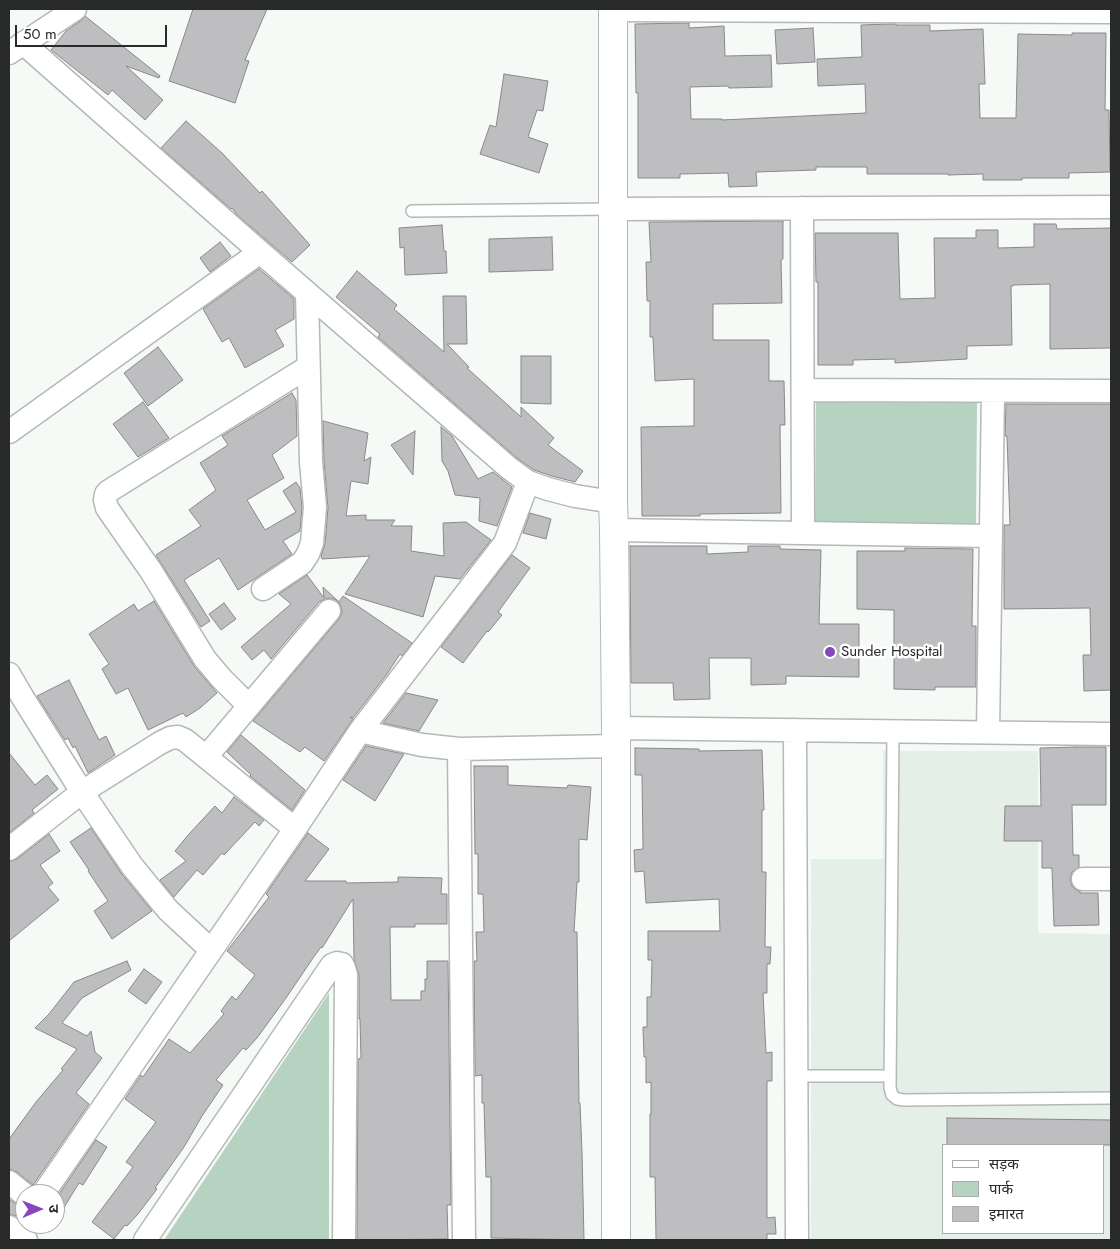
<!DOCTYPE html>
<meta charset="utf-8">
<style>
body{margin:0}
#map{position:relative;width:1120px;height:1249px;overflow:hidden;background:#f6faf7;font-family:Jost,"Noto Sans Devanagari",sans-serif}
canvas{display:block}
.frame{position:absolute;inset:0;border:10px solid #292b2a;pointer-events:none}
.legend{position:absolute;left:942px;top:1144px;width:162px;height:90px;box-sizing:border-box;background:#fff;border:1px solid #a9aaaa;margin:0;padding:6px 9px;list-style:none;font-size:15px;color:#292b2a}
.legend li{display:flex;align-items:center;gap:10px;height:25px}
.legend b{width:25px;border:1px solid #a9aaaa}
.north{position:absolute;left:15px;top:1184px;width:50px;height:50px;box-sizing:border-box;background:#fff;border:1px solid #a9aaaa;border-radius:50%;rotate:89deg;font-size:14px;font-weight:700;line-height:20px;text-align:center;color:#292b2a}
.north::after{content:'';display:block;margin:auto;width:18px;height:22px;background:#8647bc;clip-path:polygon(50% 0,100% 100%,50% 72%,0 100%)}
.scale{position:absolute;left:15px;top:25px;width:152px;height:22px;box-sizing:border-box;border:2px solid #292b2a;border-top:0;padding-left:6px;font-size:15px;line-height:18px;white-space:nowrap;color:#292b2a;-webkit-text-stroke:4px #fff;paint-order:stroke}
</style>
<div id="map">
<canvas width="1120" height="1249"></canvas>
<div class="frame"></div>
<ul class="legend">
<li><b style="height:6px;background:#fff"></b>सड़क</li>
<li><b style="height:14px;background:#b6d3c1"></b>पार्क</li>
<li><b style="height:14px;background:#bebdc0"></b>इमारत</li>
</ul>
<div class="north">उ</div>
<div class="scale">50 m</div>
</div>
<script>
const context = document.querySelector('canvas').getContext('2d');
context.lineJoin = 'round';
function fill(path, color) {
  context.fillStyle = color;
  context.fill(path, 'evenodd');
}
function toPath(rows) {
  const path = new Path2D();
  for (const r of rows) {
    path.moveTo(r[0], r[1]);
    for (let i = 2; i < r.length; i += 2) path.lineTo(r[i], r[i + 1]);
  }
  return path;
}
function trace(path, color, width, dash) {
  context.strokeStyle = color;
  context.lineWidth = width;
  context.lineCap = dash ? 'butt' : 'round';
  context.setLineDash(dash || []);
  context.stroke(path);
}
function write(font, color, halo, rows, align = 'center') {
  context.font = font + ' Jost,sans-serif';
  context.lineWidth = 5;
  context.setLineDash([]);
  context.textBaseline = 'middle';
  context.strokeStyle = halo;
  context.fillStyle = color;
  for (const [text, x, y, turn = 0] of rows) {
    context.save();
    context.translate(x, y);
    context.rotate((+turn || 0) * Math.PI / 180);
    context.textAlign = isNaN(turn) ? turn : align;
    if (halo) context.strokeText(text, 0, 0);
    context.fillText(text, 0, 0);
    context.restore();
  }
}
fill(toPath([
 [883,751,1038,751,1038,933,1111,934,1111,1240,811,1240,811,859,883,859],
 [944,1145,1104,1145,1104,1233,944,1233]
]), '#e4efe8');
fill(toPath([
 [816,402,977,403,976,525,815,523],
 [329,993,329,1240,164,1240]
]), '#b6d3c1');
const building = toPath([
 [193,9,267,9,245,60,249,61,235,103,169,81,193,9],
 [85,16,160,76,159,78,126,66,163,100,145,120,112,90,108,95,51,50,66,31,82,20,85,16],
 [689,23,689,28,724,26,725,56,771,55,772,87,729,88,728,86,690,87,691,119,722,119,722,120,866,113,865,84,818,86,817,59,862,57,861,25,889,24,896,24,896,25,930,25,930,31,983,29,985,84,979,84,980,118,1016,118,1018,34,1072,35,1072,33,1106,33,1105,110,1109,110,1110,172,1069,173,1069,178,1022,178,1022,180,983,180,983,174,948,175,948,174,867,174,867,167,816,167,816,170,756,172,757,186,729,187,728,173,680,174,680,178,638,178,638,93,636,93,635,24,689,23],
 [813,28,815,62,777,64,775,30,813,28],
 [504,74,548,81,543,111,537,110,528,137,548,144,539,173,480,154,490,125,496,127,504,74],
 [186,121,222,153,260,193,262,191,310,245,292,262,237,215,232,208,231,209,161,148,186,121],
 [783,221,783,259,781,260,782,303,713,304,713,340,769,340,769,381,784,381,785,425,780,425,781,513,700,514,700,516,642,516,641,427,694,426,694,379,655,381,653,337,650,337,650,301,647,301,646,262,651,262,649,222,783,221],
 [1034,224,1056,224,1057,229,1111,228,1111,348,1050,349,1050,284,1013,285,1013,286,1011,286,1012,345,967,346,967,359,895,363,895,359,853,360,853,365,818,365,818,282,816,282,815,233,898,233,900,299,935,298,934,238,976,238,976,230,998,230,998,248,1034,247,1034,224],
 [442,225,444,251,446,251,447,273,405,275,404,247,400,248,399,228,442,225],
 [552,237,553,270,489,272,489,239,552,237],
 [220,242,231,256,210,272,200,258,220,242],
 [259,269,293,298,294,300,294,319,275,330,284,346,245,368,229,338,222,342,203,309,259,269],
 [357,271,397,305,394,309,444,352,443,296,466,296,467,344,447,344,469,367,467,368,521,417,521,407,554,438,548,445,583,471,575,482,552,476,534,470,517,458,378,337,380,334,336,297,357,271],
 [158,347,183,380,148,406,124,373,158,347],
 [521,356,551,356,551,404,521,403,521,356],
 [292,393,296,400,297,436,272,455,284,478,247,500,265,530,296,512,283,491,296,482,300,488,302,507,300,531,283,541,292,554,238,590,219,558,184,580,210,621,201,627,156,555,201,526,189,510,216,490,200,463,228,445,222,436,292,393],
 [143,402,169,438,138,457,113,424,143,402],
 [1006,404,1111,404,1111,690,1084,691,1083,655,1091,655,1090,608,1004,609,1004,525,1010,525,1007,436,1005,436,1006,404],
 [323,421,368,433,364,461,371,457,368,484,351,481,346,516,366,515,366,520,395,520,391,526,412,526,411,551,444,556,443,523,466,522,491,540,460,579,435,576,423,617,345,594,370,556,322,559,321,556,325,544,328,508,324,461,323,421],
 [441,427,452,436,478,479,493,472,512,487,497,526,479,521,480,498,455,495,448,471,442,461,441,427],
 [415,431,413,475,391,445,415,431],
 [530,513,551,519,546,539,523,533,530,513],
 [630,546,707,546,707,554,748,552,748,546,780,546,780,549,821,550,819,624,859,624,859,677,786,676,786,684,751,685,751,658,709,658,710,699,674,700,673,683,631,683,630,546],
 [905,548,973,549,972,626,976,626,976,687,935,687,935,690,894,689,894,610,857,609,857,551,905,551,905,548],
 [512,555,530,568,498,612,502,615,488,632,487,631,463,663,441,647,512,555],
 [307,575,324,598,323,587,339,602,343,596,412,643,402,656,400,654,387,674,353,718,350,717,353,719,324,761,305,747,300,752,253,721,339,619,342,613,341,607,338,601,331,598,325,599,319,602,271,659,264,650,252,660,241,647,291,604,279,594,307,575],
 [154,601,194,666,217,693,200,708,186,717,183,713,148,730,128,688,116,694,102,669,109,664,89,634,134,604,138,611,154,601],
 [224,603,236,619,221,630,209,614,224,603],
 [69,680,99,740,106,736,115,755,88,773,75,746,73,748,68,738,65,740,37,696,69,680],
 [406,693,438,700,419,731,383,723,406,693],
 [241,735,305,790,292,810,250,776,251,775,227,752,241,735],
 [366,746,404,754,375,801,343,780,366,746],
 [1076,747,1106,747,1106,805,1072,805,1073,855,1079,855,1079,867,1072,872,1070,879,1072,886,1076,890,1080,891,1080,893,1098,893,1099,925,1054,926,1052,868,1042,868,1042,841,1004,841,1005,806,1041,806,1040,748,1076,747],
 [635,748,699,749,699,751,762,750,764,810,762,810,762,872,766,872,765,947,771,947,770,964,767,964,767,993,763,993,766,1053,772,1052,772,1081,767,1081,767,1218,775,1217,776,1234,767,1234,767,1240,656,1240,655,1177,650,1177,650,1114,651,1114,651,1082,646,1083,646,1057,644,1057,643,1027,647,1027,647,997,651,997,652,960,648,960,648,931,720,931,719,899,646,903,644,871,635,872,634,850,643,849,642,775,635,775,635,748],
 [9,753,35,785,47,775,58,789,32,810,34,813,9,833,9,753],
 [474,766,508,766,508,785,567,788,568,785,591,787,587,840,579,839,579,882,577,882,574,932,577,932,579,1103,580,1103,582,1152,584,1240,491,1238,491,1177,486,1177,484,1103,482,1103,482,1075,475,1076,474,961,477,961,476,932,484,932,483,894,478,894,478,854,475,854,474,766],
 [234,797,264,820,259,826,255,822,224,855,222,853,203,875,197,870,174,897,160,880,186,861,175,851,189,834,215,806,222,813,234,797],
 [91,828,121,873,152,911,112,939,94,911,108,901,88,871,89,870,70,842,91,828],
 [308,833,329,849,305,881,346,881,346,883,398,882,398,877,442,878,441,894,447,894,447,924,415,924,415,927,390,927,391,1000,421,1000,421,991,425,991,425,979,427,979,427,961,448,961,451,1205,447,1205,448,1239,357,1240,358,1059,361,1058,360,1019,359,1019,359,975,354,959,353,899,322,948,321,947,313,958,286,998,257,1038,246,1050,243,1048,216,1080,223,1085,202,1116,184,1147,155,1188,157,1189,138,1214,127,1226,125,1225,114,1239,92,1222,133,1167,126,1162,156,1122,125,1099,141,1075,143,1077,169,1039,190,1053,224,1014,221,1011,232,996,236,1000,255,975,227,951,269,897,266,894,308,833],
 [49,834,60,851,40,865,53,883,48,887,59,900,9,941,9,862,17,859,49,834],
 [127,961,131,970,82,998,62,1023,87,1036,91,1031,95,1052,102,1058,76,1093,89,1104,33,1185,17,1172,9,1169,9,1139,36,1102,63,1070,61,1069,77,1049,35,1028,49,1014,74,982,127,961],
 [144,969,162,982,146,1004,128,991,144,969],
 [947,1118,1111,1120,1111,1145,947,1145,947,1118],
 [96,1140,107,1147,83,1185,79,1183,55,1222,55,1200,96,1140],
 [9,1199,17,1205,25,1208,25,1215,20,1212,16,1216,9,1214,9,1199]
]);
fill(building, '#bebdc0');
trace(building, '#89888b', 1);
const lane = toPath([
 [412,211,613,209],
 [893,731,890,1088,892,1095,897,1099,904,1100,1111,1098],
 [796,1076,890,1076]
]);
const street = toPath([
 [613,10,1111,12],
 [23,43,260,252,509,468,528,482,548,489,575,496,613,502],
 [9,53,75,9],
 [802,208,803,533],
 [613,209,1111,207],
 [803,390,1111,391],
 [9,432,260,252],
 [614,530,990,536],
 [263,589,302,563,308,554,312,543,315,507,311,462,307,293],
 [9,674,23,698,82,792,132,866,168,910,211,950],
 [249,706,221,678,205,659,151,571,107,508,105,500,106,494,109,491,308,367],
 [616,728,1111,734],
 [795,730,797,1240],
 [360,731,422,745,459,749,616,746],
 [988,732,993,391],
 [459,749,464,1240],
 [206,757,329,611],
 [9,849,82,792,160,743,170,738,178,737,185,740,295,829],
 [1083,879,1111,879],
 [9,1182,25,1195],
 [43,1194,295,829,360,731,505,543,528,482],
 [9,1227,26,1240],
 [145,1240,332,965,337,963,342,964,344,968,346,975,344,1240]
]);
const secondary = toPath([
 [613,9,613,502,614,530,616,728,616,1240]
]);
trace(lane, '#b5b9b6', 14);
trace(street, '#b5b9b6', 25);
trace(secondary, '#b5b9b6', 30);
trace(lane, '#fff', 11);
trace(street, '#fff', 22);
trace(secondary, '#fff', 28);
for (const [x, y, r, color] of [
 [830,652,6,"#8647bc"]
]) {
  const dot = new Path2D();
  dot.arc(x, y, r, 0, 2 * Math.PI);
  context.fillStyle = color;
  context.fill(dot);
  trace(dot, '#fff', 2);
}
write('15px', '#292b2a', '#fff', [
 ["Sunder Hospital",841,652]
], 'left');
</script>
